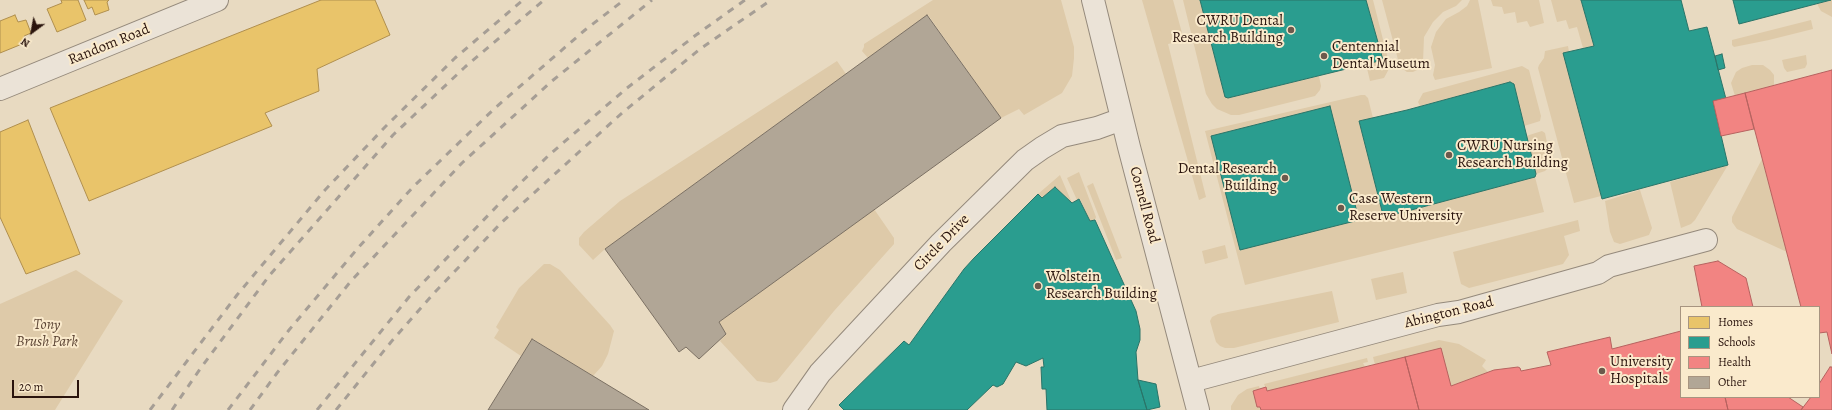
<!DOCTYPE html>
<style>
body{margin:0}
#map{position:relative;width:1832px;height:410px;overflow:hidden;background:#e8dac1;font-family:Alegreya,serif}
canvas{display:block}
.legend{position:absolute;left:1680px;top:306px;width:140px;height:92px;box-sizing:border-box;background:#faeacc;border:1px solid #a79480;margin:0;padding:5px 7px;list-style:none;font-size:12px;color:#2a140d}
.legend li{display:flex;align-items:center;gap:8px;height:20px}
.legend b{width:20px;border:1px solid #a79480}
.north{position:absolute;left:12px;top:12px;width:40px;height:40px;-webkit-text-stroke:3px #faeacc;paint-order:stroke;rotate:212deg;font-size:11px;font-weight:700;line-height:16px;text-align:center;color:#2a140d}
.north::after{content:'';display:block;margin:auto;width:14px;height:18px;background:#2a140d;clip-path:polygon(50% 0,100% 100%,50% 72%,0 100%)}
.scale{position:absolute;left:12px;top:380px;width:67px;height:18px;box-sizing:border-box;border:2px solid #2a140d;border-top:0;padding-left:5px;font-size:12px;line-height:14px;white-space:nowrap;color:#2a140d;-webkit-text-stroke:3px #faeacc;paint-order:stroke}
</style>
<div id="map">
<canvas width="1832" height="410"></canvas>
<ul class="legend">
<li><b style="height:11px;background:#e9c46a"></b>Homes</li>
<li><b style="height:11px;background:#2a9d8f"></b>Schools</li>
<li><b style="height:11px;background:#f28482"></b>Health</li>
<li><b style="height:11px;background:#b1a696"></b>Other</li>
</ul>
<div class="north">N</div>
<div class="scale">20 m</div>
</div>
<script>
const context = document.querySelector('canvas').getContext('2d');
context.lineJoin = 'round';
function fill(path, color) {
  context.fillStyle = color;
  context.fill(path, 'evenodd');
}
function toPath(rows) {
  const path = new Path2D();
  for (const r of rows) {
    path.moveTo(r[0], r[1]);
    for (let i = 2; i < r.length; i += 2) path.lineTo(r[i], r[i + 1]);
  }
  return path;
}
function trace(path, color, width, dash) {
  context.strokeStyle = color;
  context.lineWidth = width;
  context.lineCap = dash ? 'butt' : 'round';
  context.setLineDash(dash || []);
  context.stroke(path);
}
function write(font, color, halo, rows, align = 'center') {
  context.font = font + ' Alegreya,serif';
  context.lineWidth = 4;
  context.setLineDash([]);
  context.textBaseline = 'middle';
  context.strokeStyle = halo;
  context.fillStyle = color;
  for (const [text, x, y, turn = 0] of rows) {
    context.save();
    context.translate(x, y);
    context.rotate((+turn || 0) * Math.PI / 180);
    context.textAlign = isNaN(turn) ? turn : align;
    if (halo) context.strokeText(text, 0, 0);
    context.fillText(text, 0, 0);
    context.restore();
  }
}
fill(toPath([
 [933,0,1061,0,1074,47,1074,58,1072,76,1062,93,1024,115,1019,109,1001,118,928,15,868,58,862,51,864,47,864,44],
 [1142,0,1173,0,1182,33,1180,38,1176,42,1168,44,1206,197,1199,200],
 [1183,0,1200,0,1225,97,1228,98,1319,76,1321,86,1320,90,1315,96,1239,115,1231,115,1217,109,1212,104,1206,94],
 [1366,0,1373,0,1390,67,1384,78,1370,81,1366,64],
 [1382,0,1462,0,1456,6,1443,12,1433,22,1424,37,1423,62,1419,69,1413,72,1407,72,1400,67],
 [1470,0,1478,0,1492,68,1435,80,1433,75,1435,65,1431,47,1436,32,1446,19,1459,12,1467,6],
 [1491,0,1539,0,1544,23,1530,27,1527,21,1517,23,1515,12,1504,14,1502,7,1493,6],
 [1551,0,1581,0,1594,46,1583,48,1577,27,1569,29,1566,20,1557,22],
 [1832,0,1832,17,1821,11,1817,4],
 [1811,20,1813,29,1769,40,1734,47,1732,45,1732,40],
 [1568,46,1569,52,1564,53,1601,196,1574,203,1538,68,1539,65,1544,58,1545,51],
 [1806,55,1807,64,1805,68,1787,72,1784,68,1782,60],
 [837,61,846,74,605,249,593,260,579,245,579,238,584,232,620,201],
 [1752,65,1763,65,1770,70,1774,75,1774,85,1735,96,1731,83,1736,72,1742,68],
 [1522,66,1529,70,1541,116,1540,121,1537,122,1524,126,1514,84,1510,82,1420,106,1418,102,1423,93],
 [1361,95,1365,95,1368,98,1373,118,1359,121,1383,215,1385,217,1535,177,1544,212,1245,285,1205,131],
 [1542,131,1545,133,1551,162,1550,166,1545,171,1536,174,1526,136],
 [1762,159,1787,252,1737,229,1732,222,1732,217],
 [1728,165,1695,220,1691,224,1681,228,1670,182],
 [1079,172,1096,217,1095,220,1090,221,1080,199,1077,200,1067,178],
 [1060,175,1072,203,1055,187,1042,198,1038,194],
 [1093,183,1122,258,1116,260,1087,186],
 [1640,190,1652,228,1649,235,1620,244,1614,242,1610,232,1605,201],
 [874,209,894,238,894,244,834,311,777,381,770,383,757,381,720,341,726,334,719,322],
 [1578,220,1580,231,1564,236,1569,255,1563,264,1469,288,1461,284,1453,252],
 [1225,245,1228,258,1205,264,1202,251],
 [544,264,550,264,560,270,610,325,614,331,608,354,602,366,593,376,533,339,521,356,494,338,499,330,496,327,519,288],
 [76,270,123,301,55,410,0,410,0,304],
 [1403,272,1407,293,1376,300,1371,279],
 [1332,291,1339,322,1234,348,1225,348,1220,346,1216,342,1210,321,1212,317,1218,314],
 [1439,340,1459,344,1471,351,1486,360,1482,366,1488,372,1451,386,1375,365,1373,357],
 [1367,358,1368,362,1363,363,1365,367,1267,391,1264,384],
 [1259,386,1260,390,1254,392,1257,407,1260,407,1261,410,1231,410,1231,406,1238,395,1247,389]
]), '#decaa9');
const homes = toPath([
 [61,0,78,0,86,20,57,32,47,9,62,3,61,0],
 [84,0,109,0,107,2,109,10,95,15,92,7,88,9,84,0],
 [321,0,375,0,390,35,317,69,319,91,265,113,272,126,89,201,50,108,321,0],
 [15,15,18,22,26,20,31,33,24,36,27,42,0,53,0,21,15,15],
 [28,120,80,254,26,274,0,217,0,132,28,120]
]);
fill(homes, '#e9c46a');
trace(homes, '#b08f4e', 1);
const schools = toPath([
 [1200,0,1366,0,1383,60,1228,98,1225,97,1200,0],
 [1581,0,1681,0,1689,31,1707,27,1726,99,1713,101,1728,165,1602,199,1563,53,1594,46,1581,0],
 [1733,0,1831,0,1739,24,1733,0],
 [1722,54,1725,68,1718,70,1715,56,1722,54],
 [1510,82,1514,84,1536,174,1535,177,1385,217,1383,215,1359,121,1407,110,1510,82],
 [1330,106,1359,220,1240,250,1211,136,1330,106],
 [1055,187,1072,203,1079,199,1090,221,1095,220,1136,311,1140,329,1140,340,1136,352,1138,380,1147,410,1047,410,1046,389,1042,389,1041,367,1044,367,1043,358,1026,366,1016,362,1003,384,997,387,993,385,967,410,844,410,839,405,904,341,909,345,964,269,974,258,1038,194,1042,198,1055,187],
 [1138,380,1156,384,1160,407,1147,410,1138,380]
]);
fill(schools, '#2a9d8f');
trace(schools, '#2a7468', 1);
const health = toPath([
 [1832,70,1832,354,1827,332,1819,333,1819,307,1801,307,1745,93,1832,70],
 [1745,93,1754,129,1721,136,1713,101,1745,93],
 [1718,261,1746,278,1753,307,1702,307,1694,266,1718,261],
 [1681,331,1681,397,1725,397,1728,410,1419,410,1405,357,1441,348,1451,386,1494,370,1518,367,1520,368,1521,371,1551,365,1547,352,1610,337,1612,349,1681,331],
 [1405,357,1419,410,1261,410,1260,407,1257,407,1253,391,1266,387,1267,391,1405,357],
 [1830,367,1832,367,1832,410,1801,410,1811,397,1819,397,1819,384,1830,367],
 [1725,397,1788,397,1803,407,1801,410,1728,410,1725,397]
]);
fill(health, '#f28482');
trace(health, '#b6625f', 1);
const building = toPath([
 [927,15,1001,118,719,322,726,334,699,359,686,347,679,352,605,249,927,15],
 [532,339,593,376,649,410,488,410,532,339]
]);
fill(building, '#b1a696');
trace(building, '#7b7063', 1);
const minor = toPath([
 [0,89,217,0],
 [1191,381,1438,315,1459,312,1598,273,1609,266,1706,240]
]);
const tertiary = toPath([
 [1093,0,1129,147,1198,410],
 [794,410,820,373,861,329,941,243,1025,160,1042,148,1062,136,1097,128,1122,119]
]);
trace(minor, '#958a7c', 24);
trace(tertiary, '#958a7c', 24);
trace(minor, '#ebe3d7', 22);
trace(tertiary, '#ebe3d7', 22);
trace(toPath([
 [150,410,237,295,325,190,385,127,455,58,523,0],
 [172,410,200,369,269,276,393,135,465,67,544,0],
 [228,410,289,330,358,248,413,187,495,108,585,30,624,0],
 [250,410,277,373,351,281,462,163,552,81,652,0],
 [317,410,409,297,502,201,549,155,627,88,696,35,745,0],
 [336,410,391,342,435,292,502,222,622,113,700,49,771,0]
]), '#a69e95', 3, [7, 7]);
for (const [x, y, r, color] of [
 [1291,30,4,"#6c594c"],
 [1324,56,4,"#6c594c"],
 [1449,155,4,"#6c594c"],
 [1285,178,4,"#6c594c"],
 [1341,208,4,"#6c594c"],
 [1038,286,4,"#6c594c"],
 [1602,371,4,"#6c594c"]
]) {
  const dot = new Path2D();
  dot.arc(x, y, r, 0, 2 * Math.PI);
  context.fillStyle = color;
  context.fill(dot);
  trace(dot, '#faeacc', 1.5);
}
write('15px', '#2a140d', '#faeacc', [
 ["CWRU Dental",1283,21,"right"],
 ["Research Building",1283,38,"right"],
 ["Centennial",1332,47],
 ["Dental Museum",1332,64],
 ["CWRU Nursing",1457,146],
 ["Research Building",1457,163],
 ["Dental Research",1277,169,"right"],
 ["Building",1277,186,"right"],
 ["Case Western",1349,199],
 ["Reserve University",1349,216],
 ["Wolstein",1046,277],
 ["Research Building",1046,294],
 ["University",1610,362],
 ["Hospitals",1610,379]
], 'left');
write('15px', '#2a140d', '#faeacc', [
 ["Random Road",109,45,-22],
 ["Cornell Road",1144,205,75],
 ["Circle Drive",942,243,-46],
 ["Abington Road",1449,313,-14]
]);
write('italic 15px', '#5d4636', '#faeacc', [
 ["Tony",47,325],
 ["Brush Park",47,342]
]);
</script>
